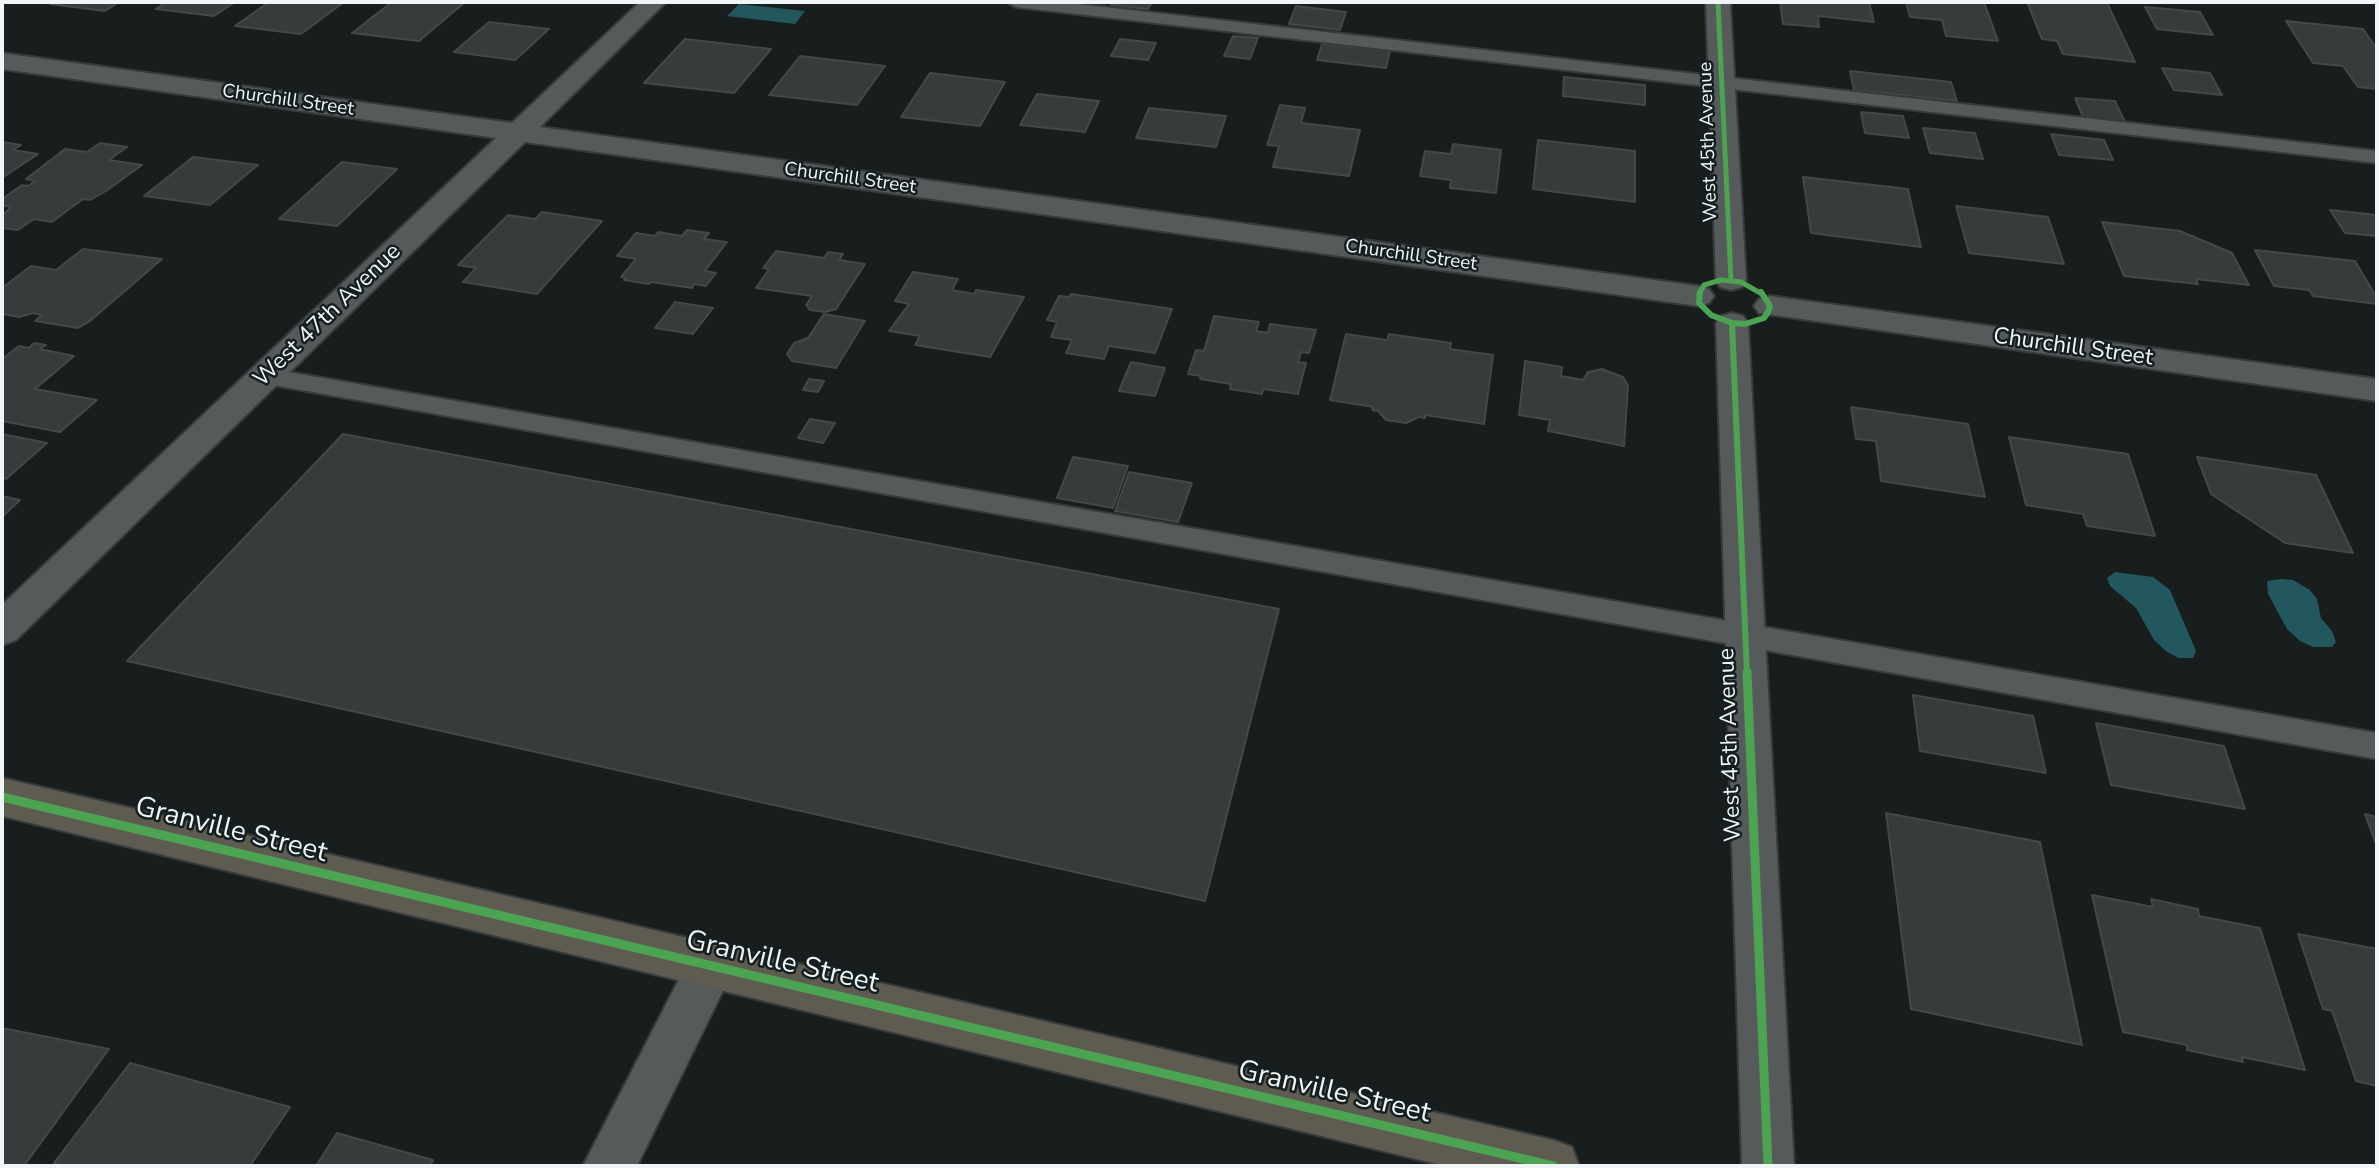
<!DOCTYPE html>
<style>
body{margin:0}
#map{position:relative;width:2379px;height:1168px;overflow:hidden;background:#181d1e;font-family:"Nunito Sans",sans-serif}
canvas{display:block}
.frame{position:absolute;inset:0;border:4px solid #f0f6f7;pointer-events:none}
</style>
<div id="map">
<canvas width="2379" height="1168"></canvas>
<div class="frame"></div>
</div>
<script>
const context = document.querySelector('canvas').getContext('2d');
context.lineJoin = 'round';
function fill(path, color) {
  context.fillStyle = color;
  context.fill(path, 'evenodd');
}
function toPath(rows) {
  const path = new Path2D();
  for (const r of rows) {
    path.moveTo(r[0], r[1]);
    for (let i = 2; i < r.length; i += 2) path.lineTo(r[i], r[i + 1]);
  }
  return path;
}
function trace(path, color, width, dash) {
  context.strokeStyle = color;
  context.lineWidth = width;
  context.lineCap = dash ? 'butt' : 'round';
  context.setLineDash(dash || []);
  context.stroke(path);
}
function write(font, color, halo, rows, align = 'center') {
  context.font = font + ' "Nunito Sans",sans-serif';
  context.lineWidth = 5;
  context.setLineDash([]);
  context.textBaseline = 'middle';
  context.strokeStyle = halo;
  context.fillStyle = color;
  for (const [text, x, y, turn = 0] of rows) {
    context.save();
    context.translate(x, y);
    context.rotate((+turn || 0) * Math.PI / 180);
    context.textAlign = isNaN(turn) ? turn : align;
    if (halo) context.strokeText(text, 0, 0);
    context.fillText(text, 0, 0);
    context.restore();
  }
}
fill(toPath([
 [739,4,805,11,795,24,727,16],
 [2115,572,2153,577,2170,590,2196,651,2193,658,2179,658,2167,652,2154,640,2136,608,2110,586,2107,578],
 [2281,579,2293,580,2310,590,2317,599,2321,618,2332,631,2336,642,2332,647,2313,647,2300,641,2287,629,2268,594,2267,581]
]), '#21575d');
const building = toPath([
 [54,2,119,2,105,11,50,4,54,2],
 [166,2,235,2,214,16,156,9,166,2],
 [269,2,344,2,301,34,235,26,269,2],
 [392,2,451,2,464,3,419,41,352,33,392,2],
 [1113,2,1152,2,1148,9,1111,5,1113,2],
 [1780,2,1869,2,1874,22,1818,16,1819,27,1783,24,1780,2],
 [1906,2,1984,2,1998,41,1946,36,1942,20,1910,17,1906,2],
 [2027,2,2107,3,2135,62,2063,54,2057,41,2042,39,2027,2],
 [1296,6,1346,12,1340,30,1289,24,1296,6],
 [2145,7,2200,12,2213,35,2157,29,2145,7],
 [2286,21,2363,29,2377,49,2377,89,2358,87,2343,66,2313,63,2286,21],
 [489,22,549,29,515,60,454,52,489,22],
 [1233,36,1258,38,1250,59,1224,56,1233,36],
 [685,39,771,49,734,93,644,83,685,39],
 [1120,39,1156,43,1148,60,1111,56,1120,39],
 [1322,44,1390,51,1386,68,1317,60,1322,44],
 [800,56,885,66,857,105,769,95,800,56],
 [2162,68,2210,73,2222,95,2174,90,2162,68],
 [1850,71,1951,82,1957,101,1854,90,1850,71],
 [930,73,1005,82,980,126,901,117,930,73],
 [1564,77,1645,85,1645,105,1563,96,1564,77],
 [1037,94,1099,101,1085,132,1020,125,1037,94],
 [2075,98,2115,101,2125,122,2083,117,2075,98],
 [1280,105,1305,108,1301,123,1360,130,1349,176,1273,167,1279,146,1267,145,1280,105],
 [1149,108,1226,116,1216,147,1136,138,1149,108],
 [1861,112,1903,116,1909,138,1865,133,1861,112],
 [1923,128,1975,133,1983,159,1930,153,1923,128],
 [2051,134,2104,140,2113,160,2059,155,2051,134],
 [1538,140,1635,151,1635,202,1533,189,1538,140],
 [2,142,21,145,13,150,38,154,2,178,2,142],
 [100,143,127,147,109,160,142,165,106,191,90,200,83,199,52,222,34,219,18,230,2,228,2,216,11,207,2,205,2,199,22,185,28,186,35,181,26,179,65,149,87,152,100,143],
 [1453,144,1501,150,1496,193,1450,188,1451,180,1420,176,1425,151,1451,154,1453,144],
 [193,157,258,165,210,205,144,196,193,157],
 [342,162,397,169,337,226,279,219,342,162],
 [1803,177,1908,189,1921,247,1811,233,1803,177],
 [1956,206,2048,217,2064,264,1969,253,1956,206],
 [2330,210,2377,215,2377,236,2345,233,2330,210],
 [542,212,602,221,537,294,463,282,476,268,458,265,508,215,535,219,542,212],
 [2102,222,2180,231,2232,253,2249,285,2196,279,2198,284,2124,276,2102,222],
 [687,230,709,233,704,239,727,242,705,271,716,273,706,286,694,284,692,288,651,282,649,284,624,280,626,278,621,277,636,259,617,256,636,233,655,236,658,232,682,236,687,230],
 [83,249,162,259,90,321,78,328,35,321,42,315,33,313,19,317,3,314,2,288,31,266,56,270,83,249],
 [2255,250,2355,261,2377,298,2377,304,2313,296,2309,290,2274,286,2255,250],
 [776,251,824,258,828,252,843,254,839,260,865,264,836,309,825,312,810,310,806,305,812,296,756,288,769,269,763,268,776,251],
 [913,272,958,279,952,290,974,294,976,290,1024,297,990,357,915,345,920,336,889,331,909,304,895,301,913,272],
 [1071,294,1172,309,1155,353,1109,346,1104,359,1066,353,1072,340,1051,337,1057,322,1047,320,1059,296,1069,297,1071,294],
 [675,302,713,308,693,334,655,328,675,302],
 [824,314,865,321,836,368,792,361,787,354,794,343,808,338,824,314],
 [1214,316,1259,322,1256,331,1268,333,1270,324,1316,330,1309,353,1301,352,1298,362,1306,363,1298,394,1263,389,1262,394,1230,389,1231,384,1200,379,1201,376,1188,374,1196,350,1204,351,1214,316],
 [1346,334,1387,340,1389,334,1451,343,1450,349,1493,355,1484,424,1425,415,1425,418,1419,417,1406,423,1386,420,1378,411,1372,410,1373,407,1330,400,1346,334],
 [34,343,46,345,40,349,74,356,35,389,97,400,60,432,2,421,2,359,19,346,29,348,34,343],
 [1525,361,1562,367,1561,376,1583,380,1588,372,1602,369,1623,377,1628,386,1624,446,1548,431,1550,420,1519,415,1525,361],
 [1131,362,1165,368,1155,396,1119,391,1131,362],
 [809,379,824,381,818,392,803,390,809,379],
 [1851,407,1968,424,1985,497,1881,481,1876,441,1856,439,1851,407],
 [810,419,835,423,823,443,798,438,810,419],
 [2,434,47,443,6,479,2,478,2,434],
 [343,434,1279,609,1205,901,127,661,343,434],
 [2009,437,2128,454,2155,536,2087,526,2083,514,2026,505,2009,437],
 [1073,457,1128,466,1113,508,1057,498,1073,457],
 [2197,457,2316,475,2353,553,2285,543,2211,494,2197,457],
 [1129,472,1192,483,1178,522,1115,511,1129,472],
 [2,496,20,500,2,517,2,496],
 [1913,695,2033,716,2046,773,1920,751,1913,695],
 [2096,723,2224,746,2245,809,2111,785,2096,723],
 [1886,813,2040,842,2082,1045,1911,1009,1886,813],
 [2365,814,2377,817,2377,847,2365,814],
 [2092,895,2153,907,2151,899,2198,909,2199,916,2260,928,2305,1070,2242,1057,2243,1062,2187,1050,2187,1045,2123,1032,2092,895],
 [2298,934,2377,949,2377,1086,2356,1081,2332,1011,2323,1009,2298,934],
 [2,1028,109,1049,24,1166,2,1166,2,1028],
 [130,1063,290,1107,250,1166,64,1166,54,1163,130,1063],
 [337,1133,433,1160,430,1166,316,1166,337,1133]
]);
fill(building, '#373b3b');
trace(building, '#434848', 2);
const lane = toPath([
 [1007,2,1060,2,2377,151,2377,163,1016,7,1007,2],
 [265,368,2377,733,2377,759,256,382,253,376,256,370,265,368]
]);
const street = toPath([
 [640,2,666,2,540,127,1698,286,1709,289,1714,296,1709,303,1698,306,525,142,16,640,2,645,2,605,496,138,2,69,2,53,512,123,640,2],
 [1706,2,1730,2,1746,280,1742,287,1731,290,1720,287,1716,280,1706,2],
 [1770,296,2377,379,2377,401,1759,313,1754,306,1759,299,1770,296],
 [1732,313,1743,316,1748,323,1794,1166,1742,1166,1716,323,1721,316,1732,313],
 [710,945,727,952,734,968,637,1166,583,1166,693,952,710,945]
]);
const highway = toPath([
 [2,778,1553,1140,1572,1147,1579,1166,1445,1166,2,816,2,778]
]);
trace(lane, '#373a3b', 4);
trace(street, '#373a3b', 4);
trace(highway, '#373a3b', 4);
fill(lane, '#565a5a');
fill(street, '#565a5a');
fill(highway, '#5e5b51');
trace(toPath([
 [1718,2,1731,280],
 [1699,294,1704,285,1721,280,1741,282,1762,294]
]), '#4ca352', 5);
trace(toPath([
 [1700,292,1699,303,1711,315,1732,323,1745,324,1764,318,1768,312,1770,306,1761,292],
 [1732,323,1747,674]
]), '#4ca352', 6);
trace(toPath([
 [1747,672,1768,1166],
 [2,797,1553,1166]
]), '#4ca352', 9);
write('19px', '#f0f6f7', '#161f20', [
 ["Churchill Street",288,101,8],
 ["West 45th Avenue",1709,142,-92],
 ["Churchill Street",850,179,8],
 ["Churchill Street",1411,256,8]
]);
write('23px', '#f0f6f7', '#161f20', [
 ["West 47th Avenue",328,316,-44],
 ["Churchill Street",2073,348,8],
 ["West 45th Avenue",1731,745,-92]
]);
write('28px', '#f0f6f7', '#161f20', [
 ["Granville Street",231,831,14],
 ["Granville Street",782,963,13],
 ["Granville Street",1334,1093,13]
]);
</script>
